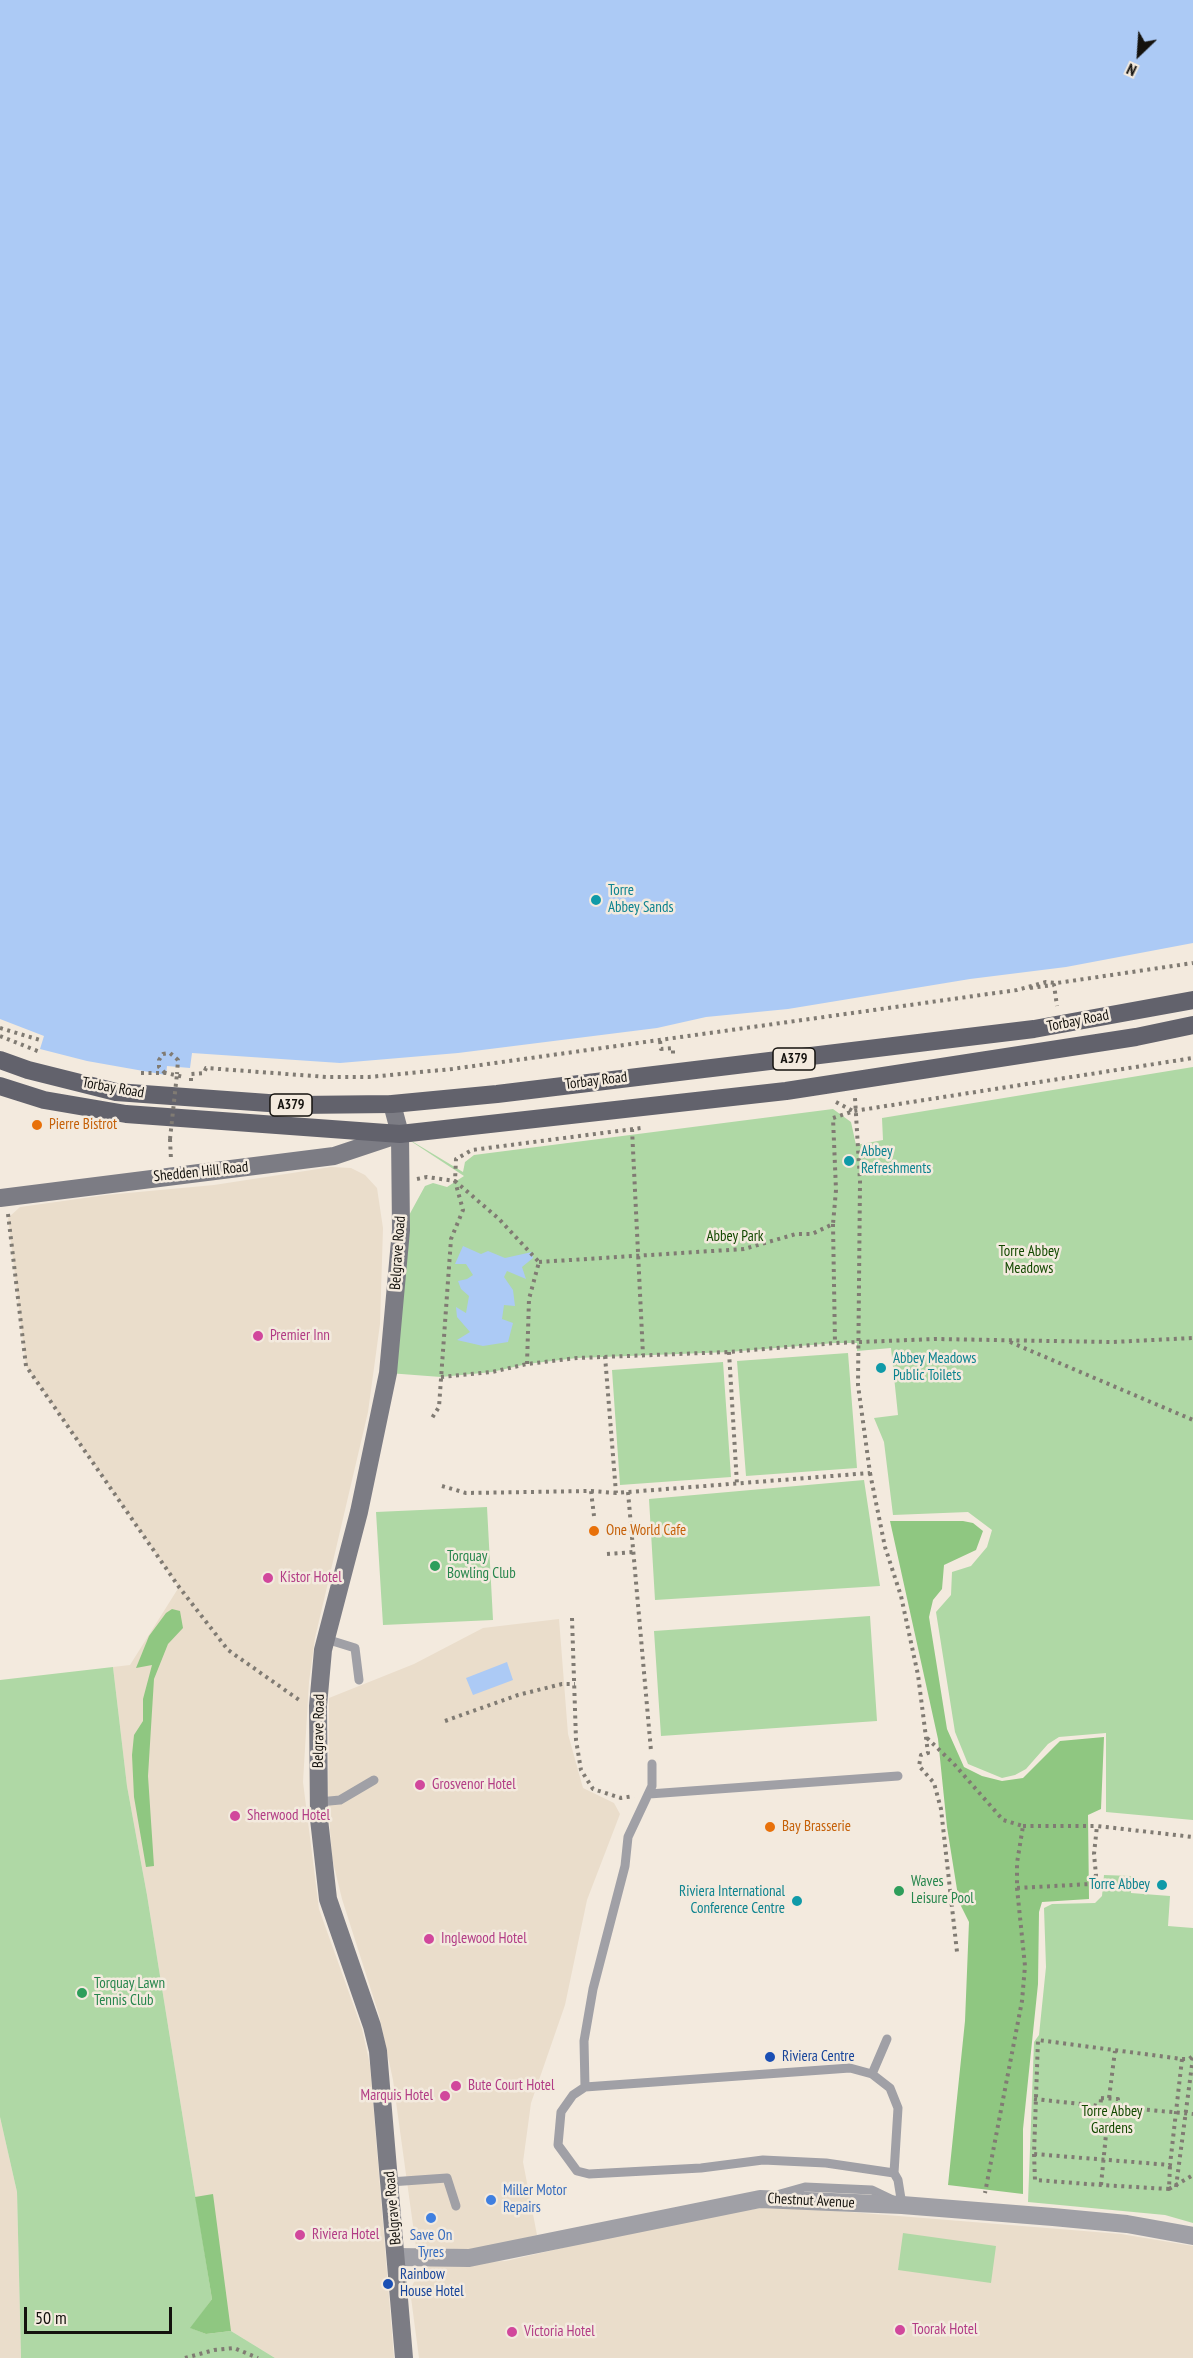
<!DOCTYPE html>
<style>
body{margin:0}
#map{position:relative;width:1193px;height:2358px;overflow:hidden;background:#f3eade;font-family:"PT Sans Narrow",sans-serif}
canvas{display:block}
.north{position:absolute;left:1109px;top:24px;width:60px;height:60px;-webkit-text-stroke:4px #f3eade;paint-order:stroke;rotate:205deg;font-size:16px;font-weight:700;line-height:24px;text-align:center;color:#14120e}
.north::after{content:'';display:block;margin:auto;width:21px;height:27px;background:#14120e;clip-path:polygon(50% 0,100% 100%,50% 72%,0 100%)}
.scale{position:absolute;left:24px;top:2307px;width:148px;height:27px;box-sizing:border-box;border:3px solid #14120e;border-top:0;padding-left:8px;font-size:18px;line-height:21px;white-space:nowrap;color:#14120e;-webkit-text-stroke:4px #f3eade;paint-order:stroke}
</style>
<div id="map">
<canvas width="1193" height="2358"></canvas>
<div class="north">N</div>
<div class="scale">50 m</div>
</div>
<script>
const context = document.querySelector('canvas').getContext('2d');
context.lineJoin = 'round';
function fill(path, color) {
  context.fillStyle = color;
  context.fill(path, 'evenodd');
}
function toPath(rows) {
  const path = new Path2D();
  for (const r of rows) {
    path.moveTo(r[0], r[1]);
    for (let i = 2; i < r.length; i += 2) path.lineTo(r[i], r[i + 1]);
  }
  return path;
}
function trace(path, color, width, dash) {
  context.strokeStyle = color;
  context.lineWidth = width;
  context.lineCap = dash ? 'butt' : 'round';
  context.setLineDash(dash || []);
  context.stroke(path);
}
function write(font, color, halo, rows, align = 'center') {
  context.font = font + ' "PT Sans Narrow",sans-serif';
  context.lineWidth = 5;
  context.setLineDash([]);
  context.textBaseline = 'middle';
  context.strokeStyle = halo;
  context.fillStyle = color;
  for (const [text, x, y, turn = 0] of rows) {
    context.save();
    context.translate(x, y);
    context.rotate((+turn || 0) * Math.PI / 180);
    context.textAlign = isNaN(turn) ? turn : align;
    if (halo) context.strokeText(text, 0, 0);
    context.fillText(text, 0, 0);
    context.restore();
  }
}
fill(toPath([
 [331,1167,351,1168,365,1175,377,1188,383,1228,380,1324,368,1412,315,1638,309,1682,303,1782,319,1909,362,2029,370,2065,394,2358,275,2358,231,2331,212,2299,147,1895,127,1786,113,1667,130,1665,179,1587,26,1366,8,1218,20,1207,106,1195,214,1185],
 [559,1619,568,1734,583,1788,614,1803,620,1814,587,1900,565,2005,531,2103,523,2162,537,2235,476,2250,416,2247,393,2080,379,2015,342,1899,332,1858,328,1801,329,1698,414,1664,483,1628],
 [0,2117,17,2192,21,2358,0,2358],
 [775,2206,1121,2234,1193,2246,1193,2358,419,2358,410,2290,417,2276,432,2264,506,2261,691,2218]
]), '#eaddcb');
fill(toPath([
 [1193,1067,1193,1820,1106,1812,1106,1733,1059,1737,1048,1744,1026,1769,1015,1775,1002,1778,968,1764,955,1732,936,1612,951,1595,952,1572,971,1566,987,1547,992,1530,968,1512,893,1515,884,1442,874,1418,898,1415,891,1348,857,1351,857,1343,835,1343,729,1352,577,1358,527,1364,492,1372,441,1377,388,1373,401,1230,425,1186,433,1183,447,1187,464,1176,400,1134,463,1172,465,1162,474,1155,833,1109,851,1122,856,1145,883,1140,882,1118],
 [848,1353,857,1468,746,1476,737,1361],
 [723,1362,731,1477,620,1485,612,1370],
 [864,1480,880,1586,655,1600,649,1499],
 [487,1507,493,1620,383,1625,376,1512],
 [870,1616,877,1721,661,1736,654,1631],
 [113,1667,127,1786,147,1895,212,2299,191,2328,206,2334,231,2331,275,2358,21,2358,17,2192,0,2117,0,1680],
 [1104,1875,1131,1876,1131,1893,1170,1896,1168,1926,1193,1928,1193,2223,1165,2215,1028,2202,1034,2042,1039,2035,1046,1967,1044,1908,1052,1904,1095,1903,1102,1896],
 [903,2233,996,2246,991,2283,898,2270]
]), '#afd8a5');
fill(toPath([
 [890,1521,963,1521,973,1523,983,1531,976,1550,944,1565,942,1589,933,1600,929,1617,947,1729,964,1767,982,1776,1002,1781,1023,1778,1060,1741,1104,1737,1101,1809,1088,1815,1089,1899,1042,1902,1039,1912,1038,1984,1023,2129,1023,2194,948,2185,965,2021,969,1922,959,1902,947,1827,938,1739],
 [172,1609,180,1611,183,1628,168,1644,154,1679,148,1776,154,1866,146,1867,134,1797,132,1755,134,1735,143,1721,143,1699,152,1665,136,1668,149,1636,166,1613],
 [213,2194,231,2331,206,2334,190,2328,212,2299,195,2197]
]), '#8fc781');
fill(toPath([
 [0,0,1193,0,1193,943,1066,967,970,979,788,1009,706,1017,657,1028,458,1053,340,1063,192,1053,190,1068,167,1066,166,1075,87,1061,40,1049,44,1036,0,1019],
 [463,1246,481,1254,488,1251,505,1258,532,1252,533,1258,522,1267,526,1279,507,1271,504,1277,513,1290,515,1306,504,1305,502,1319,513,1323,508,1342,483,1346,457,1340,470,1332,457,1317,456,1307,466,1313,469,1296,461,1289,458,1281,467,1279,473,1275,466,1264,455,1264],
 [507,1662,513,1680,473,1695,466,1678]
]), '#accaf5');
trace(toPath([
 [1030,988,1054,985,1057,1006],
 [0,1028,40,1040],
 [0,1036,40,1052],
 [660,1041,661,1049,673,1048,673,1056],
 [141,1073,166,1073,184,1077],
 [165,1073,159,1067,159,1060,163,1054,170,1053,178,1060,177,1074],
 [191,1081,191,1074,204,1073,206,1068,327,1077,369,1077,452,1069,1017,990,1046,982,1057,983,1193,963],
 [836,1102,853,1111],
 [632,1129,643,1355],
 [170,1139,171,1160],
 [417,1179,427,1177,455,1181,463,1210,451,1239,439,1407,432,1418],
 [8,1214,26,1366,179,1587,228,1650,302,1702],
 [833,1224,835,1343],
 [539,1262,744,1249,796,1234,812,1234,833,1224,836,1190,833,1118,854,1111,1193,1058],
 [1010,1342,1193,1420],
 [729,1352,737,1484],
 [605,1356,616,1493,870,1473,858,1385,860,1181,855,1098],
 [527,1364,529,1299,539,1262,499,1219,455,1181,456,1159,472,1150,641,1128],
 [441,1377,492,1372,527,1364,577,1358,729,1352,835,1343,935,1339,1112,1342,1193,1338],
 [870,1473,885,1547,901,1596,918,1675,928,1753,921,1755,919,1766,934,1783,941,1809,957,1952],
 [442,1486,466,1493,591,1491,616,1493],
 [591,1491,594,1516],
 [628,1492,651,1751],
 [607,1554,634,1552],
 [572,1618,576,1740,581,1770,593,1789,621,1798,634,1796],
 [445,1721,518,1695,562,1684,575,1684],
 [927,1738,954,1764,1003,1820,1023,1826,1017,1863,1017,1888,1025,1966,1022,2001,985,2193],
 [1023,1826,1097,1826],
 [1017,1888,1091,1884,1096,1875,1094,1854,1097,1826,1193,1837],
 [1182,2059,1170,2165,1034,2154,1038,2040,1182,2059,1189,2059,1193,2056],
 [1101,2098,1118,2099,1116,2115,1100,2113,1101,2098],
 [1109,2098,1115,2051],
 [1034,2099,1100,2106],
 [1117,2107,1193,2114],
 [1034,2154,1035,2180,1101,2185,1169,2189,1170,2165],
 [1101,2185,1108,2114],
 [1176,2187,1193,2057],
 [1169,2189,1193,2175],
 [185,2358,214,2350,234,2348,258,2358]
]), '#807b73', 4, [3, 4.5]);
trace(toPath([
 [326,1639,355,1648,359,1680],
 [649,1794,898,1776],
 [319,1802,340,1800,374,1780],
 [872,2074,887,2039],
 [585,2087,584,2041,593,1989,625,1866,628,1837,652,1786,652,1764],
 [894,2173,826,2163,763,2160,701,2168,589,2174,577,2171,558,2145,561,2112,573,2095,585,2087,850,2068,872,2074,890,2088,898,2108,894,2173,898,2180,902,2205],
 [390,2182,447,2178,456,2206],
 [780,2194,805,2187,872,2190,897,2202]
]), '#a0a0a6', 9);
trace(toPath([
 [397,2257,469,2258,760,2199,902,2205,1053,2217,1127,2224,1193,2236]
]), '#a0a0a6', 18);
trace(toPath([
 [392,1104,400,1134,401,1230,388,1373,359,1512,323,1650,318,1706,319,1819,328,1899,372,2026,378,2051,404,2358],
 [0,1198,334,1156,400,1134]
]), '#7c7c84', 18);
trace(toPath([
 [0,1060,28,1070,116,1092,296,1105,392,1104,497,1094,1034,1029,1193,1000],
 [0,1086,44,1100,126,1114,400,1134,786,1091,1136,1037,1193,1025]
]), '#62626c', 18);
trace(toPath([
 [170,1139,177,1074]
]), '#807b73', 4, [3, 4.5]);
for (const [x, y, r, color] of [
 [596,900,6,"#0f9aa8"],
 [37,1125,6,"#e8710a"],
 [849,1161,6,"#0f9aa8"],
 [258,1336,6,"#d1479c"],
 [881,1368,6,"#0f9aa8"],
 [594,1531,6,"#e8710a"],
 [435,1566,6,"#2e9e5b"],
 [268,1578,6,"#d1479c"],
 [420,1785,6,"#d1479c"],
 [235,1816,6,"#d1479c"],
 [770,1827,6,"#e8710a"],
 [1162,1885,6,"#0f9aa8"],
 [899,1891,6,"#2e9e5b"],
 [797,1901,6,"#0f9aa8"],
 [429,1939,6,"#d1479c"],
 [82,1993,6,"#2e9e5b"],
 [770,2057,6,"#1a4fb4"],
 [456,2086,6,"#d1479c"],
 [445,2096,6,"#d1479c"],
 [491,2200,6,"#3f7fe0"],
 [431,2218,6,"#3f7fe0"],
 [300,2235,6,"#d1479c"],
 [388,2284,6,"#1a4fb4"],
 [900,2330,6,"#d1479c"],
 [512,2332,6,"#d1479c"]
]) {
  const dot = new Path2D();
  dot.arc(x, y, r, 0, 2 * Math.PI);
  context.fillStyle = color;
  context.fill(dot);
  trace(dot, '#f3eade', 2);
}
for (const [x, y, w] of [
 [794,1059,42],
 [291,1105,42]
]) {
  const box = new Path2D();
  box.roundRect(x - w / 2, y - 11, w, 22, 4.5);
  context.fillStyle = '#f3eade';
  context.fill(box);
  trace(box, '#14120e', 1.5);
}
write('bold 14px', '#14120e', null, [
 ["A379",794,1059],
 ["A379",291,1105]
]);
write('15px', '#0d838f', '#f3eade', [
 ["Torre",608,891],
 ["Abbey Sands",608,908],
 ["Abbey",861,1152],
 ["Refreshments",861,1169],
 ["Abbey Meadows",893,1359],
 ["Public Toilets",893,1376],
 ["Torre Abbey",1150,1885,"right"],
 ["Riviera International",785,1892,"right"],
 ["Conference Centre",785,1909,"right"]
], 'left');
write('15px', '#14120e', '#f3eade', [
 ["Torbay Road",1078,1021,-11],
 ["Torbay Road",596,1081,-7],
 ["Torbay Road",113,1088,10],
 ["Shedden Hill Road",201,1172,-6],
 ["Belgrave Road",398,1253,-86],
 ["Belgrave Road",319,1731,-89],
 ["Chestnut Avenue",811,2201,3],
 ["Belgrave Road",393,2208,-95]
]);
write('15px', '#c56008', '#f3eade', [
 ["Pierre Bistrot",49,1125],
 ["One World Cafe",606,1531],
 ["Bay Brasserie",782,1827]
], 'left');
write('15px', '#134900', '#f3eade', [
 ["Abbey Park",735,1237],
 ["Torre Abbey",1029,1252],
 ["Meadows",1029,1269],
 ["Torre Abbey",1112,2112],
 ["Gardens",1112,2129]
]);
write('15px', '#b23c85', '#f3eade', [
 ["Premier Inn",270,1336],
 ["Kistor Hotel",280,1578],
 ["Grosvenor Hotel",432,1785],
 ["Sherwood Hotel",247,1816],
 ["Inglewood Hotel",441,1939],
 ["Bute Court Hotel",468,2086],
 ["Marquis Hotel",433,2096,"right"],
 ["Riviera Hotel",312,2235],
 ["Toorak Hotel",912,2330],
 ["Victoria Hotel",524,2332]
], 'left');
write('15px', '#27864d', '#f3eade', [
 ["Torquay",447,1557],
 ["Bowling Club",447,1574],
 ["Waves",911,1882],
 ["Leisure Pool",911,1899],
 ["Torquay Lawn",94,1984],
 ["Tennis Club",94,2001]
], 'left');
write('15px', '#164399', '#f3eade', [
 ["Riviera Centre",782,2057],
 ["Rainbow",400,2275],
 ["House Hotel",400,2292]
], 'left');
write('15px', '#366cbe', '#f3eade', [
 ["Miller Motor",503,2191],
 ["Repairs",503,2208],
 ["Save On",431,2236,"center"],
 ["Tyres",431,2253,"center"]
], 'left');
</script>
